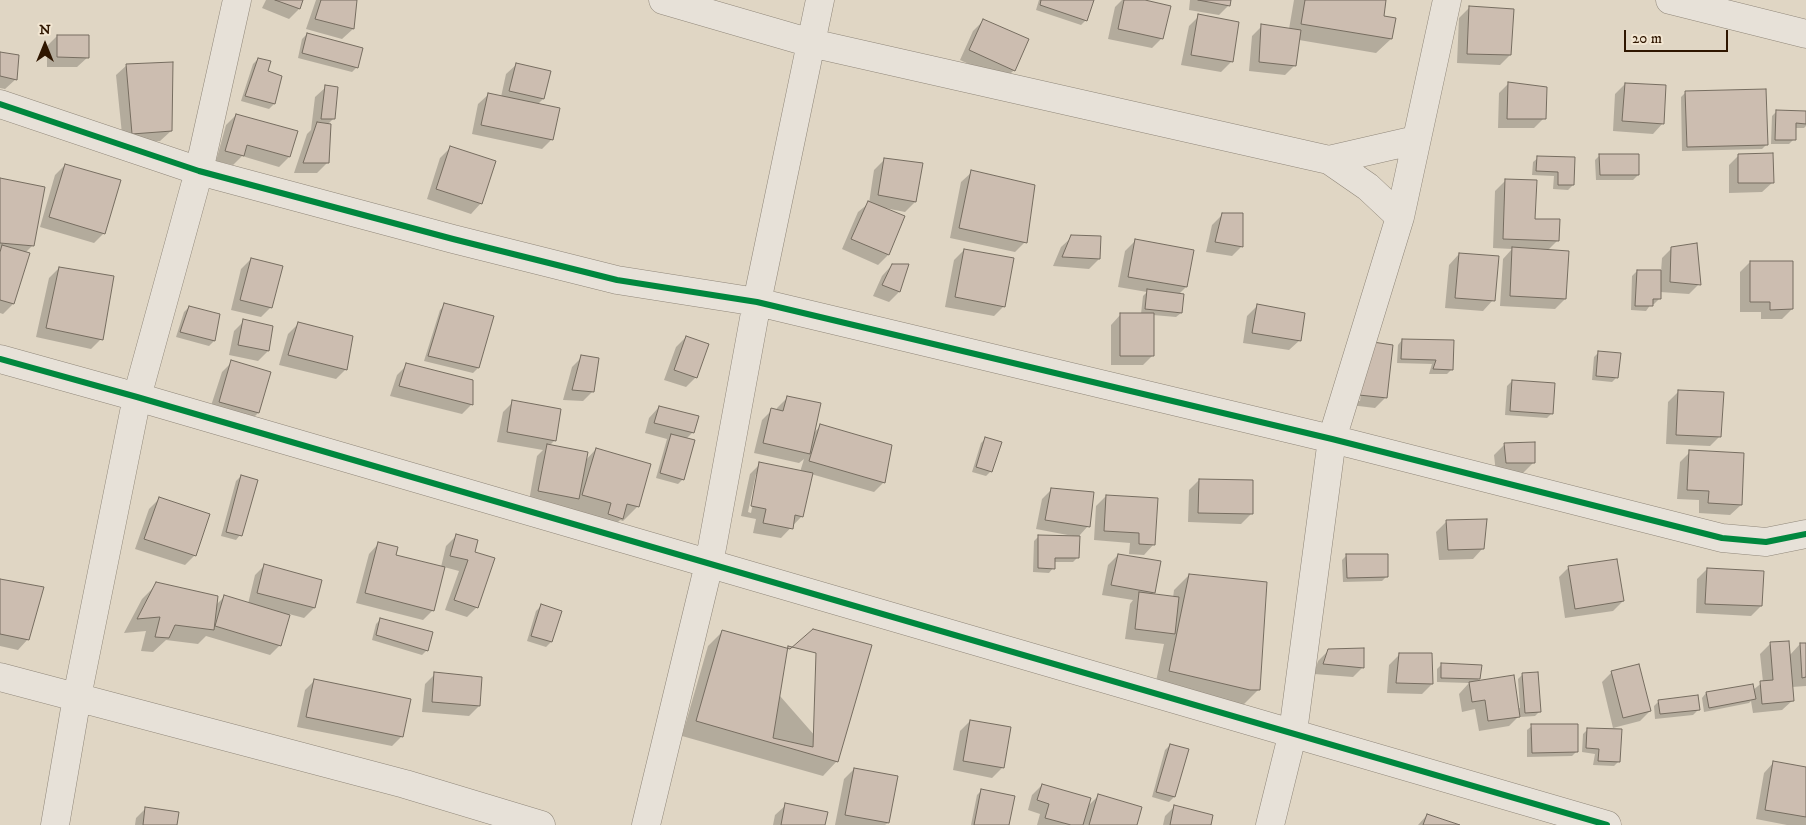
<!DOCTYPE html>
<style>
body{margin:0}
#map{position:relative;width:1806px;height:825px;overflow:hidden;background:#e0d6c4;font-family:"IM FELL DW Pica",serif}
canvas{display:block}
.north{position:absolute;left:20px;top:20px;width:50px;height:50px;-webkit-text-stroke:4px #f2e6d2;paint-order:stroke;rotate:0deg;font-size:14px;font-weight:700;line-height:20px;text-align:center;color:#2f1600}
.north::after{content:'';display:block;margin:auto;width:18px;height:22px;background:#2f1600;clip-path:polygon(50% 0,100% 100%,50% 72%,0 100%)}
.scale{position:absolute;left:1624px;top:30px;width:104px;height:22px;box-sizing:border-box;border:2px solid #2f1600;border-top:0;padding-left:6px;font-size:15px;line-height:18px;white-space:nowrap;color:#2f1600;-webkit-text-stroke:4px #f2e6d2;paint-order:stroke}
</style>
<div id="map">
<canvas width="1806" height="825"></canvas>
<div class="north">N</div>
<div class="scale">20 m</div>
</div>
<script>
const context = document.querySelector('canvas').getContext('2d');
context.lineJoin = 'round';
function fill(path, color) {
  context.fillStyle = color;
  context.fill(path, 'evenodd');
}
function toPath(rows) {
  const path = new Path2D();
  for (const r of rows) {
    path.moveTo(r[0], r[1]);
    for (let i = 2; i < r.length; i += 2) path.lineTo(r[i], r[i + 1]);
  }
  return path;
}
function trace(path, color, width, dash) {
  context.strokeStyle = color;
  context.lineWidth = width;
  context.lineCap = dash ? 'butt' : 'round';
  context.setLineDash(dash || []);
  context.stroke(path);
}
fill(toPath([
 [266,0,302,0,299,9,289,19,262,8],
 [316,0,356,0,353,29,342,39,306,29],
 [1039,0,1093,0,1086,20,1081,25,1036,10],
 [1122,0,1140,0,1162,38,1152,48,1108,39,1115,7],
 [1190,0,1230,0,1229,5,1219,15,1189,10],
 [1294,0,1385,0,1382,17,1391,39,1376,53,1299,40,1295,65,1285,75,1249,71,1252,36,1262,26,1289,29],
 [1469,8,1510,55,1500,65,1457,63,1459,18],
 [1199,16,1231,62,1221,72,1181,65,1189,26],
 [983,21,1014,70,1004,80,960,60,973,31],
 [307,34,357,67,352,72,298,58,302,39],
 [57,36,88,57,77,67,47,67,47,46],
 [0,53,16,79,5,89,0,88],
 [258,59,266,72,274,104,269,109,241,101,253,64],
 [517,64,543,99,537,105,552,139,542,149,472,134,478,104,489,94,501,97,506,74],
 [127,65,171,131,160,141,123,144,116,75],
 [1509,83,1544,118,1534,128,1498,128,1499,93],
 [1625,84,1663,123,1653,134,1613,131,1615,94],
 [326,87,334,118,327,125,327,163,317,173,294,173,307,134,311,130,315,97],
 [1686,92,1767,144,1762,149,1682,151,1681,97],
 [1777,111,1806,112,1806,126,1804,128,1795,128,1794,139,1789,144,1771,144,1772,116],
 [236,115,296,132,289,157,279,167,242,156,233,165,216,161,226,125],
 [450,148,481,203,471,214,427,199,440,158],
 [1600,155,1638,175,1633,180,1596,180,1595,160],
 [1739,155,1773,182,1762,192,1729,193,1729,165],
 [1538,158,1574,159,1573,185,1568,190,1553,189,1554,176,1532,175,1533,162],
 [885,159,915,202,905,212,885,208,903,217,888,255,878,265,842,249,858,212,869,203,874,170],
 [65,165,104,233,94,243,40,227,55,175],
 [972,172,1025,242,1015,252,950,238,961,182],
 [0,179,33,245,25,253,28,254,13,304,3,314,0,313],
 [1505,181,1534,220,1558,240,1547,251,1565,299,1555,309,1500,306,1503,259,1512,249,1493,248,1495,191],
 [1222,215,1242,246,1232,256,1206,252,1212,225],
 [1072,237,1100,237,1099,259,1089,269,1053,266,1061,247],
 [1135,241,1186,287,1178,295,1181,313,1176,317,1153,315,1153,355,1143,365,1111,365,1111,325,1121,314,1141,314,1143,296,1147,292,1118,287,1125,251],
 [1672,248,1699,284,1689,294,1660,292,1659,299,1654,304,1651,304,1646,311,1631,310,1632,276,1637,271,1661,272,1662,258],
 [964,250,1004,306,994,316,945,307,954,260],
 [1459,254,1493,300,1483,311,1445,308,1449,265],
 [251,259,271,307,261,317,231,310,241,269],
 [1750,262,1792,309,1782,319,1761,319,1761,312,1740,312,1740,272],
 [892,265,908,265,899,292,889,302,873,296,882,276],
 [59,268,101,339,91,349,36,337,49,278],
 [445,305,492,317,478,368,473,373,424,361,440,310],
 [1257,306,1300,340,1289,350,1243,343,1247,316],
 [189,307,219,315,214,341,209,346,176,337,184,312],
 [244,321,268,351,258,361,229,355,234,331],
 [298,324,346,369,336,379,279,365,288,334],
 [686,337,696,377,686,387,664,380,676,347],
 [1402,340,1452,369,1447,374,1429,374,1432,364,1397,363,1398,345],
 [1366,343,1392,346,1385,398,1375,408,1350,405,1356,353],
 [1363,352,1366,352,1360,401,1357,401],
 [1599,352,1617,377,1612,382,1592,380,1594,357],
 [582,357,593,391,583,401,563,400,572,367],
 [232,362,269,373,258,413,248,423,209,412,222,372],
 [407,365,472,404,462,414,390,396,397,375],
 [1512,381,1552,413,1547,418,1505,415,1507,386],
 [1678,392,1720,436,1710,446,1666,444,1668,402],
 [787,398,814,433,820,426,884,482,874,492,811,474,802,516,781,538,753,533,756,519,741,516,750,474,760,464,800,472,804,459,799,463,754,453,762,420,772,410,776,411,777,408],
 [756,474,759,474,751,513,748,512],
 [513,402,555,440,549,446,585,461,596,449,638,506,623,521,620,520,607,533,529,501,537,456,543,450,497,442,503,412],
 [659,407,693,432,686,439,683,479,678,484,656,478,667,439,645,433,649,418],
 [986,438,991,471,986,476,972,472,981,443],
 [1504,445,1533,463,1523,473,1496,473,1494,455],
 [1690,452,1741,505,1730,515,1699,513,1699,500,1677,499,1680,462],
 [241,476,240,535,236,540,221,536,236,481],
 [1199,480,1251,514,1241,524,1188,522,1189,490],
 [1052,489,1088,526,1079,536,1078,557,1073,562,1053,562,1053,568,1049,573,1033,572,1034,541,1039,536,1073,537,1073,536,1036,529,1042,499],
 [1106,496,1154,544,1144,555,1129,554,1130,543,1094,540,1096,506],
 [159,499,195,555,185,565,135,549,149,509],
 [1447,521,1483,548,1473,559,1439,560,1436,532],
 [457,535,474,553,477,607,467,617,445,610,459,571,444,567,433,610,423,620,356,603,369,554,379,543,394,556,441,567,446,546],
 [1118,555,1154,592,1151,595,1173,598,1174,590,1189,575,1258,690,1244,704,1235,704,1155,686,1164,644,1125,639,1130,604,1133,600,1102,595,1108,565],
 [1347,555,1387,576,1382,581,1343,582,1342,560],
 [265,565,321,580,314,608,304,618,289,614,280,645,270,655,206,636,198,644,166,640,153,652,141,651,146,631,124,633,142,599,157,584,216,605,224,597,248,604,255,575],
 [1569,567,1623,601,1613,611,1565,618,1559,577],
 [1707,569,1761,606,1751,616,1696,613,1697,579],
 [0,580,28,639,18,650,0,646],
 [541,606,551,642,546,647,527,641,536,611],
 [380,620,427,650,422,655,372,640,376,624],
 [723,631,837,761,823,776,682,736,708,646],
 [1770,644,1789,656,1800,644,1806,644,1806,686,1792,687,1793,700,1782,710,1753,713,1751,701,1749,703,1704,712,1702,698,1706,693,1753,690,1763,682,1760,654],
 [1328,651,1363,667,1353,677,1314,674,1318,661],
 [1399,655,1431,655,1432,684,1422,694,1387,693,1389,665],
 [1442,664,1479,679,1475,682,1518,708,1520,708,1518,679,1523,674,1540,711,1535,716,1520,717,1520,715,1509,726,1479,731,1475,709,1462,712,1459,694,1469,683,1437,682,1437,669],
 [1612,672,1650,711,1640,721,1613,728,1602,682],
 [435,674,479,706,469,716,422,712,425,684],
 [315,680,402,736,392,746,297,727,305,690],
 [1659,701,1698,710,1693,715,1655,719,1654,706],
 [970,721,1003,767,992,778,953,770,960,731],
 [1532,726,1577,751,1572,756,1527,757,1527,730],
 [1588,729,1619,761,1614,766,1593,765,1595,754,1582,752,1583,734],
 [1170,745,1187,750,1174,797,1169,802,1152,797,1165,750],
 [1774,762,1806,768,1806,825,1787,825,1756,819,1764,773],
 [854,769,896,777,888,823,885,825,835,825,844,779],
 [1042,785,1087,807,1099,795,1135,825,1034,825,1037,825,1040,814,1028,810,1032,795],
 [982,790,1007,825,971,825,977,795],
 [786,805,824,825,773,825,775,815],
 [1175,806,1210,825,1163,825,1165,816],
 [146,808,175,825,135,825,136,818],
 [1427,815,1456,825,1418,825]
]), '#0003');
const building = toPath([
 [275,0,303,0,300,9,275,0],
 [321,0,357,0,354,29,315,19,321,0],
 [1041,0,1094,0,1087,21,1040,5,1041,0],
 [1124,0,1145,0,1171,6,1163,39,1118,29,1124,0],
 [1198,0,1231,0,1230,6,1198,0],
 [1305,0,1386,0,1384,16,1396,18,1392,39,1301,24,1305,0],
 [1469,6,1514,9,1511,55,1467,54,1469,6],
 [1198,14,1239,22,1233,62,1191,55,1198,14],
 [983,19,1029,39,1015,71,969,50,983,19],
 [1261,24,1301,30,1296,66,1259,62,1261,24],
 [307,33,363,48,358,68,302,53,307,33],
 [57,35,89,35,89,58,57,57,57,35],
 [0,52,19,55,17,80,0,76,0,52],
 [258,58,271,61,268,71,282,76,275,104,245,96,258,58],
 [173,62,172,131,132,134,126,64,173,62],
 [516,63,551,71,544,99,509,91,516,63],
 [1508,82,1547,87,1546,119,1507,119,1508,82],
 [1625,83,1666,85,1664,124,1622,121,1625,83],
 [325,85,338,87,335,119,321,119,325,85],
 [1766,89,1768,145,1687,147,1685,91,1766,89],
 [488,93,560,108,553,140,481,125,488,93],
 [1776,110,1806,111,1806,124,1796,123,1796,140,1775,140,1776,110],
 [236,114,298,131,290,157,247,145,244,156,225,151,236,114],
 [317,122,331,124,329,163,303,163,317,122],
 [450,146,496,161,482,204,436,189,450,146],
 [1773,153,1774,183,1738,183,1738,154,1773,153],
 [1599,154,1639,154,1639,175,1600,175,1599,154],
 [1537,156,1575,157,1574,185,1558,185,1558,172,1536,171,1537,156],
 [884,158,923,163,916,202,878,195,884,158],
 [65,164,121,180,105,234,49,217,65,164],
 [971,170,1035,185,1027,243,959,228,971,170],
 [0,178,45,187,34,246,0,243,0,178],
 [1505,179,1537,180,1535,219,1560,219,1559,241,1503,239,1505,179],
 [868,201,905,216,889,255,851,239,868,201],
 [1222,213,1243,213,1243,247,1215,242,1222,213],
 [1071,235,1101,236,1100,259,1062,257,1071,235],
 [1135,239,1194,250,1187,287,1128,277,1135,239],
 [1697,243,1701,285,1670,282,1671,247,1697,243],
 [2,245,30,253,14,304,0,300,0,252,2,245],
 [1512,247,1569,251,1566,299,1510,296,1512,247],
 [964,249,1014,258,1005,307,955,297,964,249],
 [1459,253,1499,256,1495,301,1455,298,1459,253],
 [251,258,283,266,272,308,240,300,251,258],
 [1750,261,1793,261,1793,309,1770,310,1770,302,1750,302,1750,261],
 [892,264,909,264,900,292,882,285,892,264],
 [59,267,114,276,103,340,46,328,59,267],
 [1637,270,1661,270,1661,299,1653,299,1653,306,1635,306,1637,270],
 [1147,289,1184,294,1182,313,1145,309,1147,289],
 [444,303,494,316,479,368,428,356,444,303],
 [1257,304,1305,313,1301,341,1252,333,1257,304],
 [189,306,220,314,215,341,180,332,189,306],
 [1120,313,1154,313,1154,356,1120,356,1120,313],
 [243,319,273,326,269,351,238,345,243,319],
 [298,322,353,336,347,370,288,355,298,322],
 [686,336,709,344,697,378,674,370,686,336],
 [1402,339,1454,340,1453,370,1433,369,1436,360,1401,359,1402,339],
 [1366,341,1393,345,1387,398,1359,395,1366,341],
 [1598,351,1621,353,1618,378,1596,376,1598,351],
 [581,355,599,358,594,392,572,390,581,355],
 [231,360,271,372,259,413,219,402,231,360],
 [406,363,473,380,473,405,399,386,406,363],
 [1512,380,1555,383,1553,414,1510,411,1512,380],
 [1678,390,1724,392,1721,437,1676,435,1678,390],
 [787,396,821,403,810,454,763,443,771,408,783,411,787,396],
 [512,400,561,409,556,441,507,432,512,400],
 [659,406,699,416,694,433,654,423,659,406],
 [820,424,892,445,885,483,809,461,820,424],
 [671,434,695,440,684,480,660,473,671,434],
 [985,437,1002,442,992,472,976,467,985,437],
 [1535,442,1535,463,1506,463,1504,443,1535,442],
 [547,444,588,452,579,499,538,491,547,444],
 [596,448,651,464,639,507,627,504,623,519,608,514,611,503,582,495,596,448],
 [1689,450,1744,453,1742,505,1708,503,1709,491,1687,490,1689,450],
 [759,462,813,473,803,517,795,515,793,529,763,523,766,509,751,506,759,462],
 [241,475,258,480,242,536,226,532,241,475],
 [1199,479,1253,480,1253,514,1198,513,1199,479],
 [1051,488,1094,492,1090,527,1045,520,1051,488],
 [1106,495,1158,498,1155,545,1139,544,1139,533,1104,531,1106,495],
 [159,497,210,514,196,556,144,539,159,497],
 [1487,519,1484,549,1448,550,1446,520,1487,519],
 [456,534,478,540,475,552,495,558,478,608,454,600,468,560,450,556,456,534],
 [1038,535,1080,536,1079,558,1055,558,1055,569,1038,568,1038,535],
 [378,542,398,547,396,555,445,567,434,611,365,593,378,542],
 [1118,554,1161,561,1155,593,1111,585,1118,554],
 [1346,554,1388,554,1388,577,1347,578,1346,554],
 [1617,559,1624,601,1575,609,1568,566,1617,559],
 [264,564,322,580,315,608,257,593,264,564],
 [1707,568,1764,571,1762,606,1705,604,1707,568],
 [1189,574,1267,582,1260,690,1250,690,1169,671,1189,574],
 [0,579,44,587,29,640,0,634,0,579],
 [156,582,218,596,214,630,175,625,169,638,155,637,160,617,137,619,156,582],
 [1139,592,1179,597,1175,634,1135,629,1139,592],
 [224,595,290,615,281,646,215,626,224,595],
 [541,604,562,611,552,642,531,636,541,604],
 [380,618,433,632,428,651,376,635,380,618],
 [813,629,872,645,838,762,696,721,722,630,790,649,813,629],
 [1789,641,1794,701,1762,704,1760,681,1773,680,1770,642,1789,641],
 [1800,643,1806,643,1806,677,1802,678,1800,643],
 [788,646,816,653,813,747,773,738,788,646],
 [1364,648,1364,668,1323,664,1328,649,1364,648],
 [1399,653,1432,653,1433,684,1396,683,1399,653],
 [1441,663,1482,665,1480,679,1441,678,1441,663],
 [1639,664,1651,711,1623,718,1611,671,1639,664],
 [434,672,482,677,480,706,432,702,434,672],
 [1538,672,1541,712,1525,713,1522,673,1538,672],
 [1514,675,1520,717,1488,721,1485,700,1472,702,1469,682,1514,675],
 [314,679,411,699,403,737,306,717,314,679],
 [1753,684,1756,699,1709,708,1706,692,1753,684],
 [1698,695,1700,710,1660,714,1658,700,1698,695],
 [970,720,1011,727,1004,768,963,761,970,720],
 [1531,724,1578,724,1578,752,1532,753,1531,724],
 [1587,728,1622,729,1620,762,1598,761,1599,749,1586,748,1587,728],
 [1170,744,1189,749,1175,797,1156,792,1170,744],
 [1773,761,1806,767,1806,817,1765,810,1773,761],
 [854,768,898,776,889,823,845,815,854,768],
 [1042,784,1091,798,1083,825,1071,825,1045,818,1049,804,1037,800,1042,784],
 [981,789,1015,796,1009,825,974,825,981,789],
 [1098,794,1142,807,1137,825,1089,825,1098,794],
 [785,803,828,812,825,825,781,825,785,803],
 [1174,805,1213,815,1211,825,1170,825,1174,805],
 [145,807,179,812,177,825,143,825,145,807],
 [1427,814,1460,825,1423,825,1427,814]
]);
fill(building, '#ccbdb0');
trace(building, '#766d60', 1);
const street = toPath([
 [663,0,811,43,1329,160,1368,187,1400,217],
 [1670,0,1806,34],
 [0,104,199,171,453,239,617,280,757,302,1332,439,1722,538,1766,542,1806,534],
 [1329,160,1416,140],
 [0,359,137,397,1607,825],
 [0,677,405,784,541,825],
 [55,825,77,697,137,397,199,171,237,0],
 [646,825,709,564,757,302,820,0],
 [1270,825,1293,732,1332,439,1400,217,1447,0]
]);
trace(street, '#90877a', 29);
trace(street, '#e7e1d8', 28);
trace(toPath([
 [0,104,199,171,453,239,617,280,757,302,1332,439,1722,538,1766,542,1806,534],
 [0,359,137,397,1607,825]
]), '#00873e', 6);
</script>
